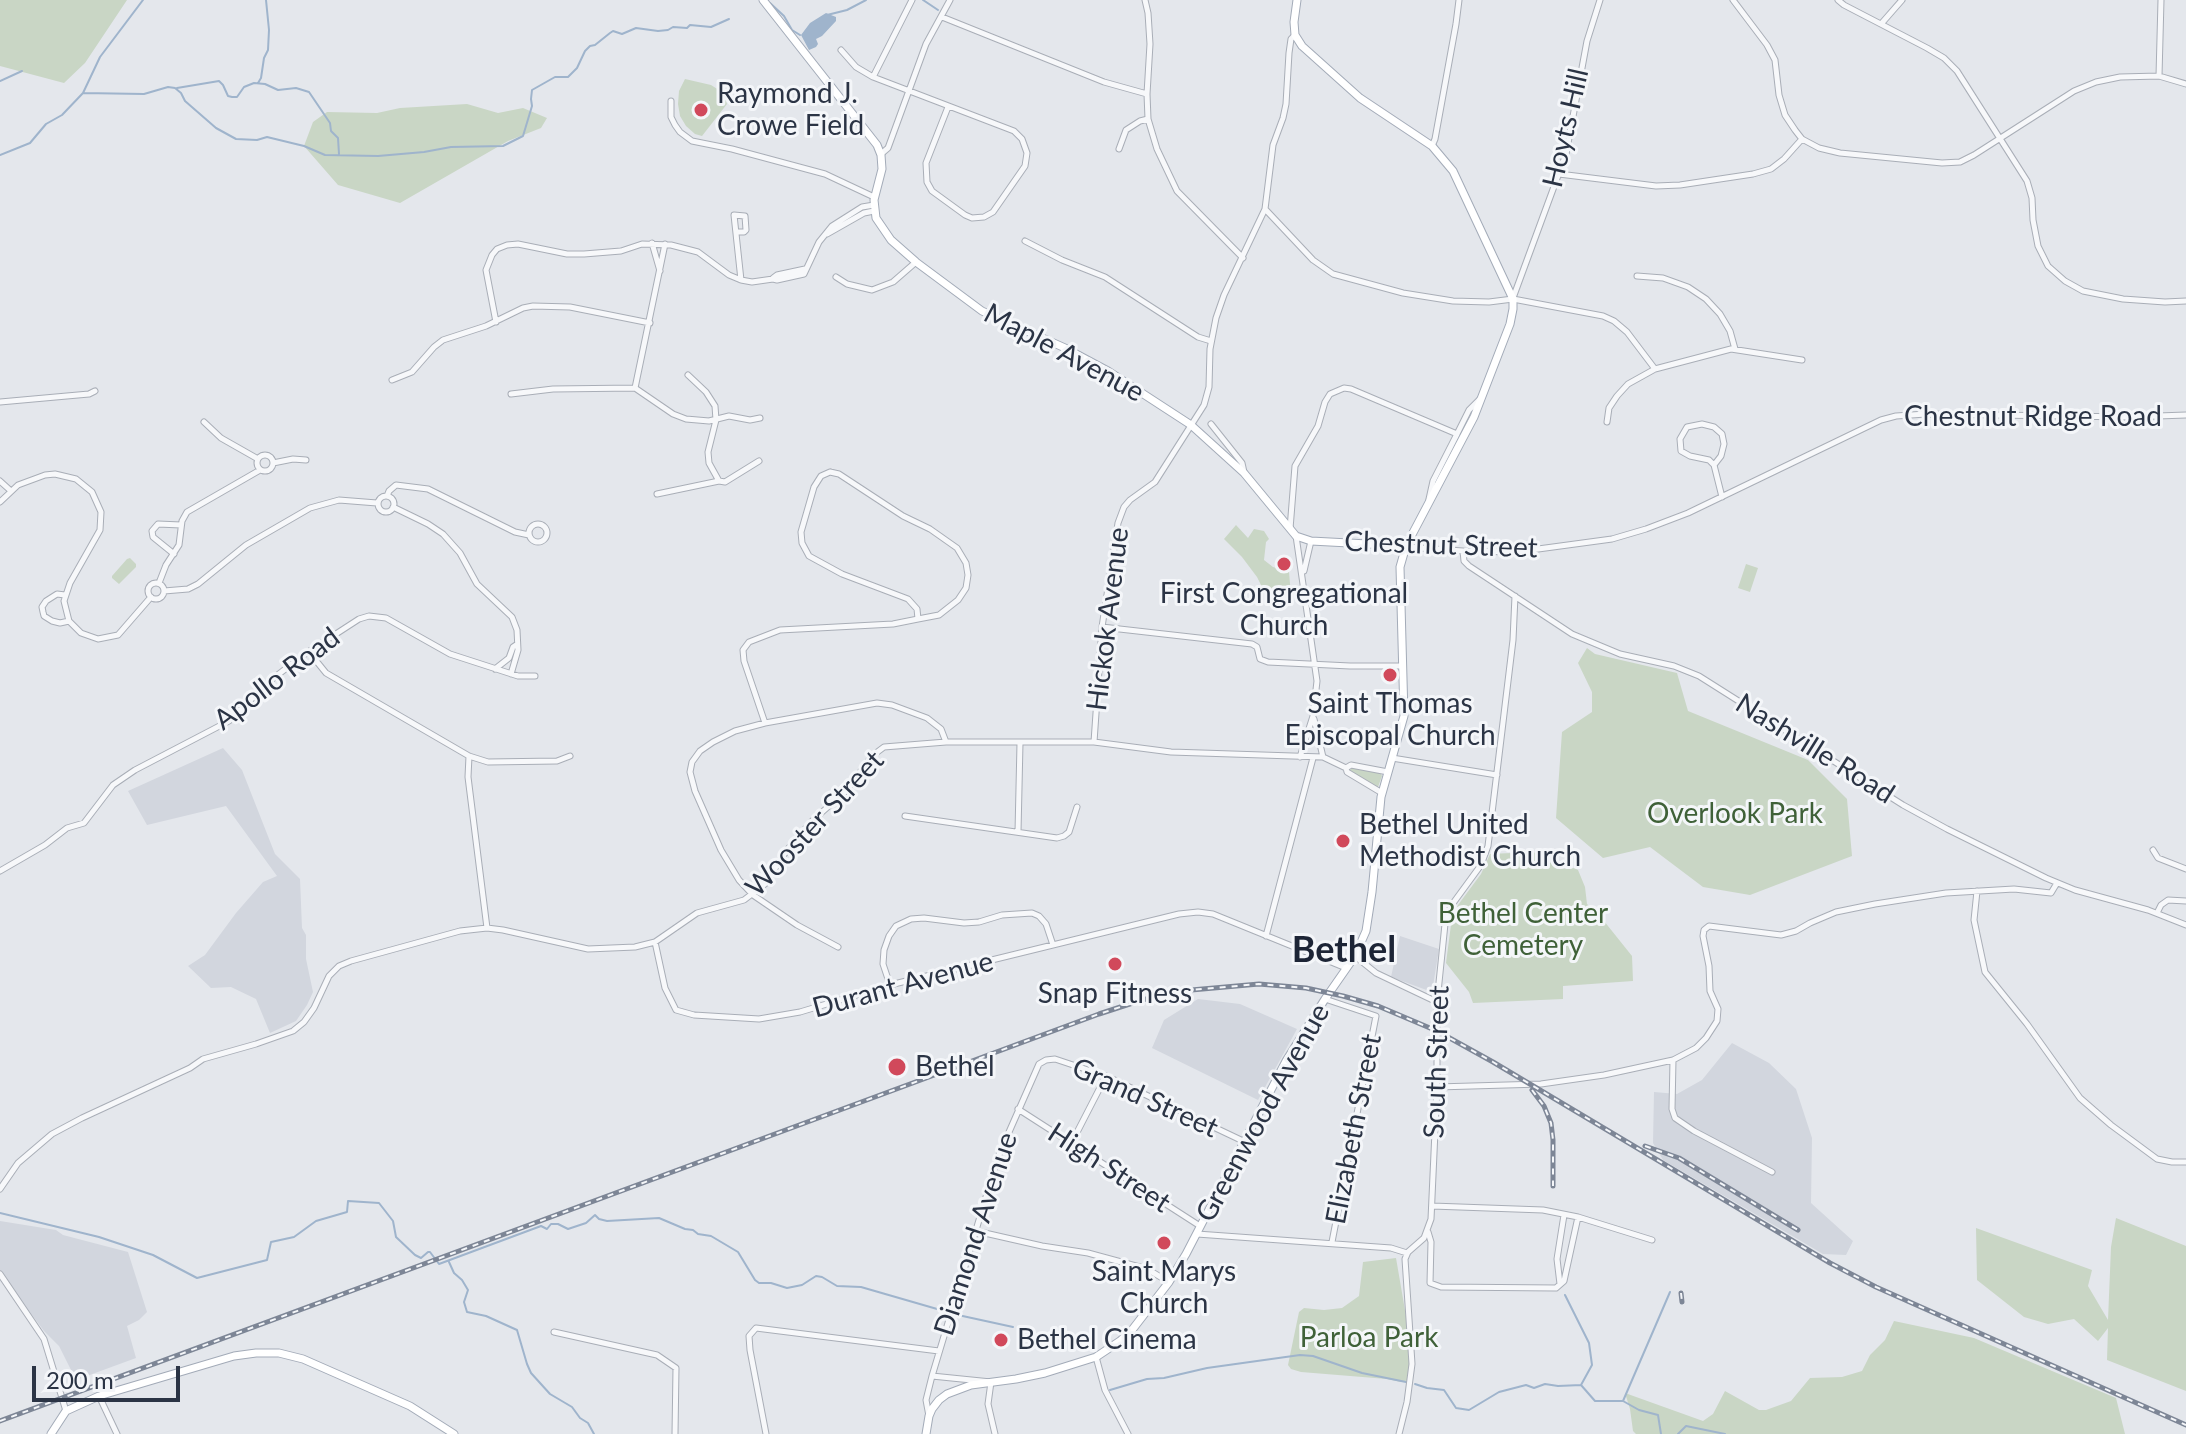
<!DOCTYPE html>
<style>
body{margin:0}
#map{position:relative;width:2186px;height:1434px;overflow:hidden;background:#e4e7ec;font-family:Lato,sans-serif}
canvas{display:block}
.scale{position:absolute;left:32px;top:1366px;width:148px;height:36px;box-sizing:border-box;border:4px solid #2b3445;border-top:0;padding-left:10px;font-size:24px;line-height:28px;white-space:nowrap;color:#2b3445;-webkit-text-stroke:6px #f4f6f9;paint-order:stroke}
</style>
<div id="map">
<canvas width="2186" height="1434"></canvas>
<div class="scale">200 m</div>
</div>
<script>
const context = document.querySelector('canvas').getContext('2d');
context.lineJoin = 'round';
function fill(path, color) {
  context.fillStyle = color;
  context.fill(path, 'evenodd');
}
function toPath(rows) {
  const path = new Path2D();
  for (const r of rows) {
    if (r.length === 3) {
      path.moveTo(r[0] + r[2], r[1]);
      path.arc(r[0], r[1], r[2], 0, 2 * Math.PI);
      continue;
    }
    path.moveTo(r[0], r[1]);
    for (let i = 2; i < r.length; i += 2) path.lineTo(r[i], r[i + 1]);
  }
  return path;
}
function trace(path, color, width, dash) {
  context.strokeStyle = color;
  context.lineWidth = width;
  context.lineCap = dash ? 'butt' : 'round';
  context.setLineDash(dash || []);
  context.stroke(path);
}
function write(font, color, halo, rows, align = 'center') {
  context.font = font + ' Lato,sans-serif';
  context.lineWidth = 6;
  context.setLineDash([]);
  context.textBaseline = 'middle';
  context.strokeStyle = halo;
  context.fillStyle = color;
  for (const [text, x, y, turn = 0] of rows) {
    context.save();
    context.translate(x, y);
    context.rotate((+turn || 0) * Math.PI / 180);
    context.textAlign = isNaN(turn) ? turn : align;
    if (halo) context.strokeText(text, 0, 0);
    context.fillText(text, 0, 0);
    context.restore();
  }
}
fill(toPath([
 [223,748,242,770,275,854,300,879,302,928,306,935,306,959,313,992,307,1005,296,1021,270,1033,256,999,231,987,211,988,188,966,205,955,236,913,263,882,277,876,226,806,147,825,128,791],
 [1400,936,1439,949,1432,992,1391,977],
 [1198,999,1240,1004,1297,1029,1258,1100,1152,1048,1164,1020],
 [1732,1043,1769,1063,1796,1089,1812,1138,1811,1203,1853,1241,1846,1255,1823,1254,1663,1160,1653,1143,1654,1092,1677,1094,1702,1080],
 [0,1221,56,1230,63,1235,128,1252,147,1312,139,1320,127,1326,136,1358,76,1380,59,1346,44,1331,0,1272]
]), '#d2d6de');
fill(toPath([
 [0,0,127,0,85,63,64,83,0,66],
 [685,79,711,85,722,92,727,104,702,136,695,134,686,126,680,116,678,104,679,91],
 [467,104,498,113,523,108,547,118,541,128,508,141,400,203,338,185,304,146,313,122,327,112,377,113,400,108],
 [1236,525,1248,538,1254,529,1264,531,1269,539,1266,542,1264,560,1273,567,1289,572,1291,595,1280,591,1271,593,1263,589,1257,577,1242,557,1224,539],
 [130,558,136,564,136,567,119,584,112,578,112,576,127,559],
 [1746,564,1758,568,1750,592,1738,588],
 [1587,648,1595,654,1677,673,1688,711,1808,760,1847,799,1852,856,1750,895,1703,887,1650,847,1603,858,1556,818,1562,732,1592,712,1592,692,1578,663],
 [1351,767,1380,772,1382,776,1378,787,1376,788,1350,772],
 [1533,852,1545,857,1557,869,1574,868,1578,870,1585,887,1587,904,1600,916,1632,956,1633,981,1563,986,1563,999,1473,1003,1469,992,1446,963,1452,917,1458,905,1481,874,1490,854],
 [2116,1218,2186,1246,2186,1391,2107,1360,2108,1328,2098,1341,2074,1319,2048,1324,2024,1317,1977,1280,1976,1228,2092,1270,2088,1286,2108,1320,2111,1247],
 [1396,1258,1407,1322,1410,1367,1409,1380,1401,1382,1387,1379,1301,1372,1291,1369,1288,1365,1299,1312,1304,1308,1324,1310,1342,1308,1359,1296,1363,1262],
 [1894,1321,1974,1338,2116,1398,2125,1434,1636,1434,1633,1431,1630,1409,1625,1393,1703,1421,1713,1414,1725,1391,1759,1410,1766,1410,1791,1401,1810,1378,1842,1377,1862,1371,1870,1355,1885,1340]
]), '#c9d6c5');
fill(toPath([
 [826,13,836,17,836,21,822,36,816,39,818,44,816,47,809,50,801,35,810,23]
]), '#9fb4cc');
trace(toPath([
 [923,0,938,10],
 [770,3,784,16,792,30,800,35],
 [827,15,847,10,866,0],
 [0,81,22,71],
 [258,83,261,78,264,58,268,50,269,30,266,0],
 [177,88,219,81,223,85,228,96,232,97,237,97,244,87,254,83,265,84,278,90,296,88,309,92,330,123,331,131,338,138,339,154],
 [83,93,144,94,168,87,175,88,181,93,185,101,216,128,236,139,257,140,267,137,304,146,325,155,378,156,424,152,451,147,503,146,523,136,532,106,531,99,532,90,555,77,568,77,577,68,585,51,590,46,595,45,610,33,613,31,622,34,636,28,658,31,668,30,673,27,687,28,690,25,711,27,729,19],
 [0,155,30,143,46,124,62,115,83,93,100,57,143,0],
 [0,1213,99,1237,153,1255,197,1278,267,1260,271,1242,294,1237,316,1221,347,1212,348,1201,379,1203,393,1221,396,1237,415,1255,421,1258,428,1252,430,1252,439,1264,541,1226,547,1229,551,1224,558,1224,568,1229,586,1223,595,1215,599,1219,607,1221,659,1218,685,1229,693,1230,698,1234,711,1236,738,1252,755,1280,759,1283,771,1283,787,1288,802,1285,816,1276,822,1277,837,1286,861,1287,944,1311],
 [449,1262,454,1273,462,1280,468,1290,464,1302,467,1312,486,1316,517,1330,527,1364,531,1373,550,1394,572,1407,580,1418,588,1423,594,1434],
 [1565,1295,1589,1343,1592,1365,1581,1385],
 [958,1315,1013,1327],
 [1415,1384,1427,1388,1444,1390,1456,1408,1469,1410,1499,1392,1526,1385,1534,1388,1545,1384,1558,1386,1581,1385,1595,1401,1623,1401,1639,1410,1658,1415,1661,1434],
 [1110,1390,1147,1379,1164,1378,1207,1368,1300,1355,1313,1356,1362,1373,1406,1382],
 [1623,1401,1670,1292],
 [1678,1434,1686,1426,1725,1434]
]), '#9fb4cc', 2);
const minor = toPath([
 [1145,0,1148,13,1150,44,1147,94,1148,119,1157,149,1177,191,1243,258],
 [1733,0,1767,45,1775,60,1779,95,1785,115,1795,130,1802,139,1819,148,1840,153,1942,163,1960,162,1974,155,2074,91,2096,82,2120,77,2159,76,2186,84],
 [1838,0,1844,5,1927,48,1944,58,1957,71,2027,181,2032,198,2033,220,2038,246,2048,266,2065,281,2083,291,2123,299,2165,302,2186,301],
 [942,17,1104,82,1147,94],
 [1881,24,1902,0],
 [841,50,856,67,873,77,1014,131,1022,139,1027,153,1025,166,993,212,984,217,972,218,965,215,932,191,927,182,926,163,948,107],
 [2159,76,2161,0],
 [873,77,912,0],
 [671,101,671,117,675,125,680,132,692,141,732,149,825,174,874,197],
 [1432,146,1435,139,1456,24,1459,0],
 [1119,149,1126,130,1140,121,1148,119],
 [881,154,888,148,926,44,950,0],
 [1559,174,1656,186,1680,185,1753,174,1771,169,1784,159,1802,139],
 [1265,209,1313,260,1333,274,1403,293,1453,301,1489,302,1513,299,1603,316,1614,321,1627,332,1655,369],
 [736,232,744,232,746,230,745,216,734,215,741,280],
 [827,234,864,213,874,211],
 [1025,241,1062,260,1105,277,1198,337,1211,341],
 [652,243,660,271],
 [1637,276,1663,278,1688,287,1706,299,1720,314,1730,331,1735,349],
 [836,277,847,284,872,290,893,282,916,262],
 [773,278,777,275,805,269],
 [1513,298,1566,154,1587,41,1600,0],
 [496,322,486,270,492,255,497,249,507,245,518,244,567,254,584,254,621,251,642,244,671,245,698,252,729,275,741,280,752,282,773,279,777,280,804,274,819,242,832,226,862,207,874,205],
 [688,375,706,392,715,406,716,420,708,452,709,463,719,481],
 [392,380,412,372,434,347,443,340,486,326,523,308,533,306,570,307,650,323],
 [635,388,665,244],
 [511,394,553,389,635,388,673,414,686,419,709,421,729,416,750,420,760,418],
 [0,402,89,394,95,391],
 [204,422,221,438,258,459],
 [1607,422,1609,408,1617,396,1628,384,1655,369,1731,349,1802,360],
 [1211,424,1242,463,1244,472],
 [265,463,8],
 [273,463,293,459,306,460],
 [1714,465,1709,460,1690,456,1681,451,1680,439,1687,427,1702,424,1714,427,1722,434,1724,444,1721,456,1714,465,1722,497],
 [830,472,839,474,903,516,930,529,957,548,966,563,968,575,966,588,958,600,939,615,918,619,917,609,908,599,842,574,809,556,802,543,801,532,814,487,821,476,830,472],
 [0,481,11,491],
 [657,494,719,481,725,482,759,461],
 [386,504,8],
 [387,496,389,491,396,485,428,489,515,532,529,535],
 [1429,499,1433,481,1457,434],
 [0,502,18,485,45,475,55,474,76,479,92,492,101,512,100,530,70,583,64,601,69,621,81,633,98,639,118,635,151,597],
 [393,507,428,524,443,534,460,553,477,584,512,617,517,630,518,650,511,674],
 [538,533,9],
 [1290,529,1295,466,1318,426,1325,402,1330,394,1344,388,1351,389,1457,434,1469,410,1480,399],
 [1296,536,1317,681,1313,716,1300,757],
 [1406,547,1463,551,1516,552,1612,539,1646,529,1688,513,1881,420,1896,416,1926,414,2130,417,2186,415],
 [1463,551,1464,561,1469,566,1572,634,1620,654,1674,666,1699,676,1903,805,1947,829,2046,878,2075,890,2148,910,2186,925],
 [174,554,153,537,152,531,158,524,181,525],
 [1304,571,1311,541],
 [156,591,8],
 [159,583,166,565,179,545,182,521,187,512,260,470],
 [164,591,188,589,198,584,246,545,310,508,339,500,377,503],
 [65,595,57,594,46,601,42,607,43,612,44,616,52,621,60,623,69,621],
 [1102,627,1252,644,1257,647,1260,659,1268,662,1350,666,1403,666],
 [309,652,326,673,469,756,488,762,557,761,570,756],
 [495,669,509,658,513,647,516,645],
 [1314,719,1323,757],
 [765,723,744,661,743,650,749,642,780,630,893,624,918,619],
 [1094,742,1102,627,1118,523,1124,507,1130,500,1155,482,1204,405,1209,387,1210,349,1216,318,1224,295,1265,209,1273,145,1283,118,1286,104,1289,53,1291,39,1295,35],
 [469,756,468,777,487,928],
 [1392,758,1497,775],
 [1346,768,1351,765,1388,772],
 [905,816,1057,838,1064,836,1069,832,1077,807],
 [1018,832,1020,743],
 [2153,850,2158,858,2186,869],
 [0,871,45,845,67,828,84,823,113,785,135,770,229,721,271,680,305,654,359,619,369,616,386,618,450,654,518,676,535,676],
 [1977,891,1974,920,1985,972,2027,1024,2080,1098,2111,1125,2157,1159,2172,1162,2186,1162],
 [2157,913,2161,905,2168,900,2186,901],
 [1266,936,1313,758],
 [655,942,665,988,676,1010,694,1015,759,1019,800,1012,890,985,1179,914,1198,912,1213,914,1346,968],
 [838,947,797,925,753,895,739,880,721,850,695,791,690,772,692,762,700,751,713,742,735,731,765,723,877,703,892,705,927,718,941,729,946,742],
 [1355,956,1376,973,1437,1002],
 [890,985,883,964,884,950,889,936,896,926,911,919,924,918,964,923,979,922,1002,915,1032,913,1039,916,1046,924,1053,945],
 [1325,999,1376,1016,1332,1242],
 [1673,1060,1672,1109,1675,1118,1694,1131,1772,1172],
 [1437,1087,1541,1084,1604,1075,1673,1060,1696,1048,1706,1038,1717,1021,1718,1009,1710,991,1709,966,1703,936,1704,930,1709,926,1781,935,1796,931,1810,923,1836,912,1875,904,1946,893,2014,889,2051,893,2057,883],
 [1018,1109,1200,1226],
 [1071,1144,1106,1076],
 [0,1189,18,1163,52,1134,82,1118,190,1068,203,1059,256,1044,293,1031,304,1022,314,1008,329,976,339,966,351,961,460,931,487,928,503,930,588,949,635,947,655,942,697,913,744,900,765,884,787,850,812,821,847,790,872,756,884,747,946,742,1094,742,1171,752,1323,757,1346,768,1347,772,1382,793],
 [1432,1206,1543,1210,1578,1217,1652,1240],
 [976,1231,1042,1246,1088,1253,1147,1269,1169,1282],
 [1428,1232,1431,1242,1430,1283,1441,1287,1556,1288,1564,1281,1578,1217],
 [1197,1234,1391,1248,1407,1253],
 [0,1274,44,1339,66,1411],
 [1560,1284,1557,1259,1564,1215],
 [554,1332,657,1355,676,1368,675,1434],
 [1096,1357,1105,1390,1128,1434],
 [932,1376,991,1382,988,1404,995,1434],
 [99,1396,117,1434],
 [929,1416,926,1400,932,1376,998,1157,1039,1064,1046,1060,1055,1059,1106,1076,1243,1141],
 [766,1434,750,1350,749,1336,756,1328,939,1351],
 [1399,1434,1407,1402,1412,1364,1405,1259,1408,1252,1424,1238,1431,1219,1437,1087,1437,1002,1445,924,1451,906,1481,865,1488,846,1513,640,1515,596]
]);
const major = toPath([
 [763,0,877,145,881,155,882,169,874,200,876,218,891,240,916,262,982,311,1065,348,1108,371,1191,425,1244,473,1296,536,1311,541,1406,546],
 [51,1434,66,1411,99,1396,234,1356,256,1353,279,1353,303,1359,410,1406,454,1434],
 [926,1434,929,1416,932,1409,939,1400,947,1394,971,1385,1016,1379,1045,1373,1096,1357,1120,1341,1132,1330,1169,1282,1186,1254,1286,1061,1325,999,1355,956,1366,931,1372,892,1381,797,1404,716,1400,567,1406,546,1474,417,1510,324,1513,309,1513,299,1453,171,1432,146,1360,98,1302,46,1295,35,1294,22,1297,0]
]);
trace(minor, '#a9aeb7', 7);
trace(major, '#a3abb8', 9);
trace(minor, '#f7f8fa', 5);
trace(major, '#fff', 7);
const rail = toPath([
 [1532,1090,1544,1106,1551,1123,1553,1140,1553,1186],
 [1645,1146,1679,1158,1798,1230],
 [1681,1293,1682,1302],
 [0,1421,1099,1014,1142,1000,1180,991,1259,984,1306,988,1343,996,1378,1006,1437,1031,1493,1062,1830,1263,1876,1287,2186,1425]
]);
trace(rail, '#7d8696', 5);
trace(rail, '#f4f6f9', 2, [6]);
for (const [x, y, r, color] of [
 [701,110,8,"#d1495b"],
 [1284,564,8,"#d1495b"],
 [1390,675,8,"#d1495b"],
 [1343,841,8,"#d1495b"],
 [1115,964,8,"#d1495b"],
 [897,1067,10,"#d1495b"],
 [1164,1243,8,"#d1495b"],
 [1001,1340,8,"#d1495b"]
]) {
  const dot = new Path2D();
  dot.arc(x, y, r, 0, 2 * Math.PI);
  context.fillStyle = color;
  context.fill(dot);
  trace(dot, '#f4f6f9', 3);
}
write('28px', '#2b3445', '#f4f6f9', [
 ["Raymond J.",717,94],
 ["Crowe Field",717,126],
 ["First Congregational",1284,594,"center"],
 ["Church",1284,626,"center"],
 ["Saint Thomas",1390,704,"center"],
 ["Episcopal Church",1390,736,"center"],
 ["Bethel United",1359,825],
 ["Methodist Church",1359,857],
 ["Snap Fitness",1115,994,"center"],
 ["Bethel",915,1067],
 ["Saint Marys",1164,1272,"center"],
 ["Church",1164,1304,"center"],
 ["Bethel Cinema",1017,1340]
], 'left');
write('28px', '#2b3445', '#f4f6f9', [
 ["Hoyts Hill",1566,128,-77],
 ["Maple Avenue",1064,353,28],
 ["Chestnut Ridge Road",2033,417],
 ["Chestnut Street",1441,545,2],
 ["Hickok Avenue",1108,619,-83],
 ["Apollo Road",277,679,-37],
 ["Nashville Road",1815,749,32],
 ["Wooster Street",815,824,-47],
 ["Durant Avenue",903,985,-15],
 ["South Street",1437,1062,-88],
 ["Grand Street",1145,1098,24],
 ["Greenwood Avenue",1263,1113,-61],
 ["Elizabeth Street",1354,1129,-79],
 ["High Street",1109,1168,33],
 ["Diamond Avenue",976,1234,-72]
]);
write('28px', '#3f6138', '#f4f6f9', [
 ["Overlook Park",1735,814],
 ["Bethel Center",1523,914],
 ["Cemetery",1523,946],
 ["Parloa Park",1369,1338]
]);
write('bold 36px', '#1d2536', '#f4f6f9', [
 ["Bethel",1344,950]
]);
</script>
